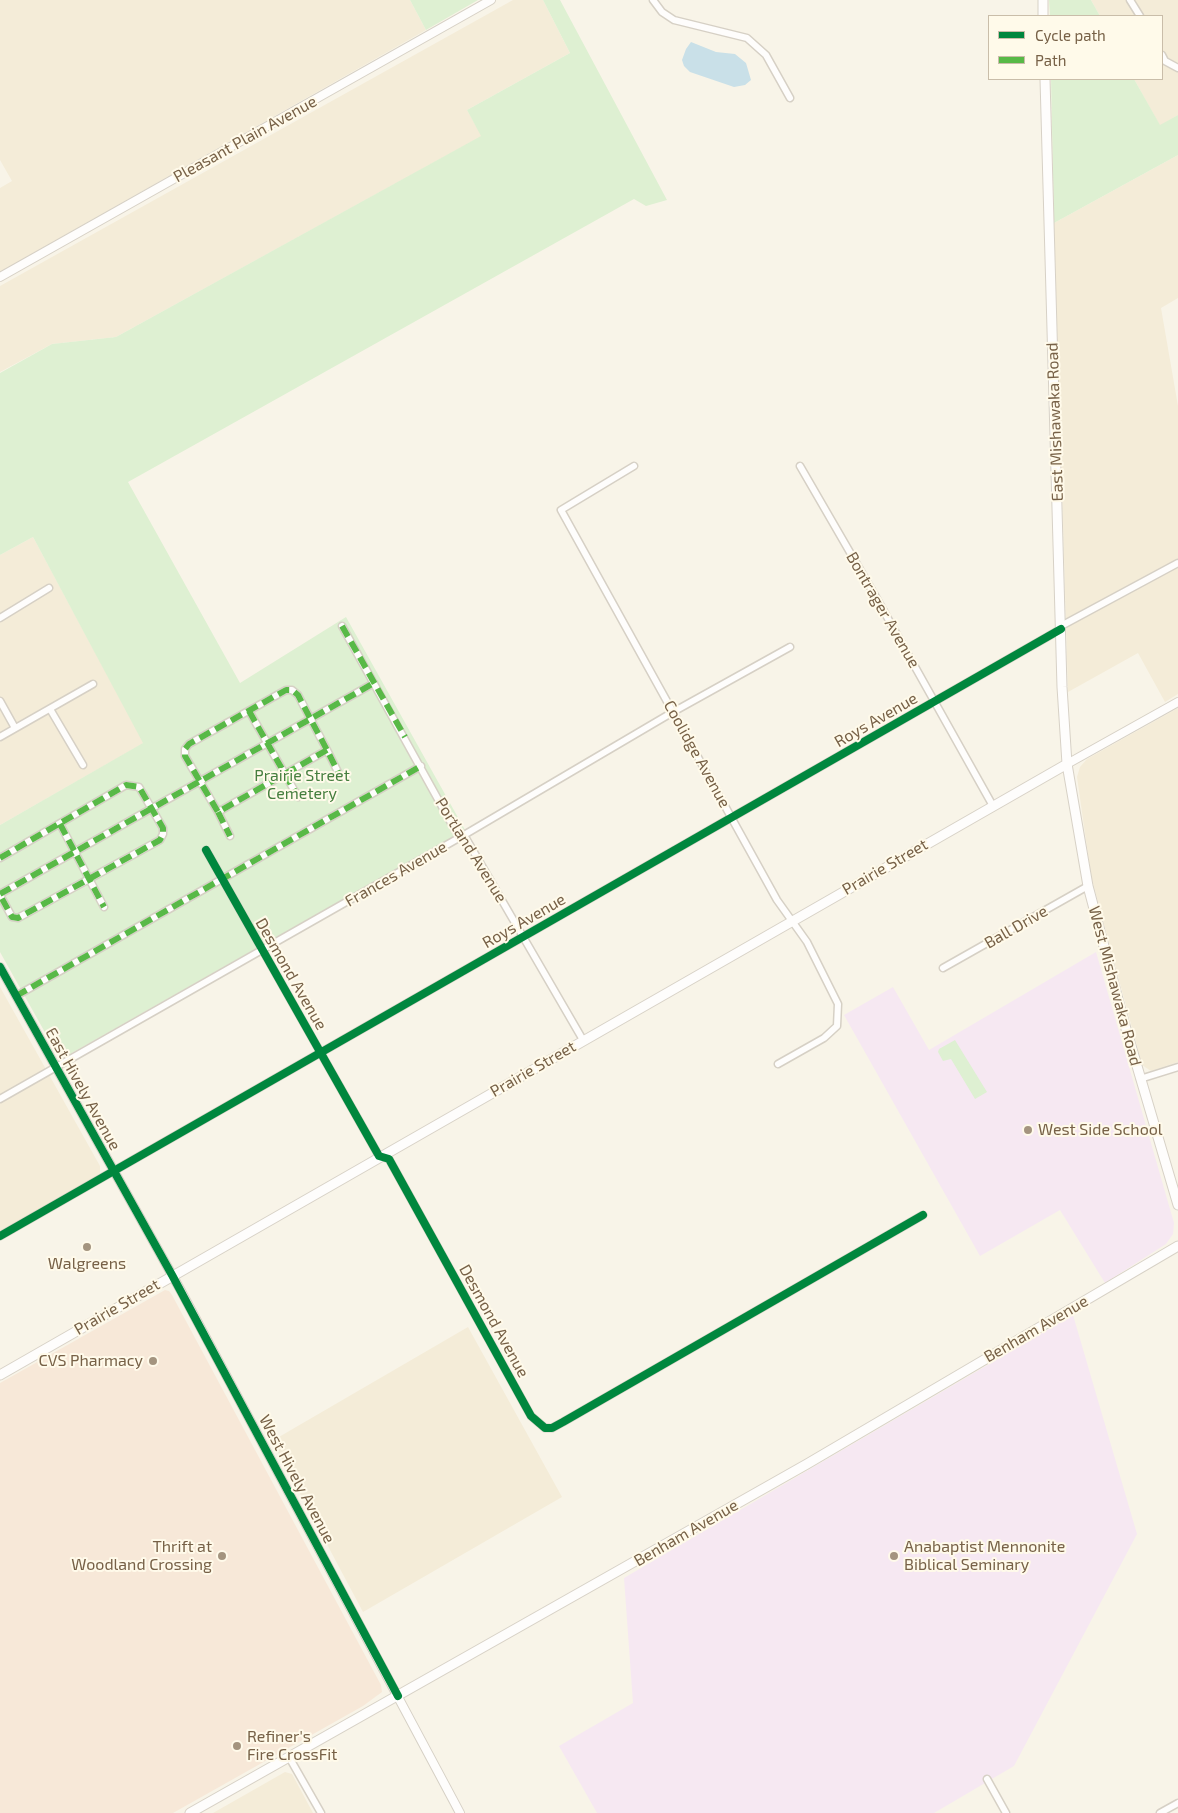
<!DOCTYPE html>
<style>
body{margin:0}
#map{position:relative;width:1178px;height:1813px;overflow:hidden;background:#f8f4e8;font-family:"Exo 2",sans-serif}
canvas{display:block}
.legend{position:absolute;left:988px;top:15px;width:175px;height:65px;box-sizing:border-box;background:#fffaea;border:1px solid #c9bda9;margin:0;padding:6px 9px;list-style:none;font-size:15px;color:#776147}
.legend li{display:flex;align-items:center;gap:10px;height:25px}
.legend b{width:25px;border:1px solid #c9bda9}
</style>
<div id="map">
<canvas width="1178" height="1813"></canvas>
<ul class="legend">
<li><b style="height:6px;background:#00873e"></b>Cycle path</li>
<li><b style="height:6px;background:#58b947"></b>Path</li>
</ul>
</div>
<script>
const context = document.querySelector('canvas').getContext('2d');
context.lineJoin = 'round';
function fill(path, color) {
  context.fillStyle = color;
  context.fill(path, 'evenodd');
}
function toPath(rows) {
  const path = new Path2D();
  for (const r of rows) {
    path.moveTo(r[0], r[1]);
    for (let i = 2; i < r.length; i += 2) path.lineTo(r[i], r[i + 1]);
  }
  return path;
}
function trace(path, color, width, dash) {
  context.strokeStyle = color;
  context.lineWidth = width;
  context.lineCap = dash ? 'butt' : 'round';
  context.setLineDash(dash || []);
  context.stroke(path);
}
function write(font, color, halo, rows, align = 'center') {
  context.font = font + ' "Exo 2",sans-serif';
  context.lineWidth = 4;
  context.setLineDash([]);
  context.textBaseline = 'middle';
  context.strokeStyle = halo;
  context.fillStyle = color;
  for (const [text, x, y, turn = 0] of rows) {
    context.save();
    context.translate(x, y);
    context.rotate((+turn || 0) * Math.PI / 180);
    context.textAlign = isNaN(turn) ? turn : align;
    if (halo) context.strokeText(text, 0, 0);
    context.fillText(text, 0, 0);
    context.restore();
  }
}
fill(toPath([
 [0,0,410,0,426,30,0,272,0,188,12,181,0,160],
 [513,0,543,0,570,53,467,110,482,136,116,337,52,344,0,372,0,286],
 [1091,0,1178,0,1178,115,1160,126,1134,79,1162,79,1162,16,1100,16],
 [1178,155,1178,298,1161,308,1178,406,1178,694,1165,702,1138,653,1068,692,1054,223],
 [33,537,144,743,0,825,0,555],
 [1178,708,1178,1062,1151,1071,1142,1065,1091,876,1077,777,1080,767,1087,759],
 [0,987,100,1166,100,1173,96,1177,0,1231],
 [468,1327,562,1497,363,1612,272,1441],
 [285,1772,292,1774,313,1813,213,1813]
]), '#f4ecd8');
fill(toPath([
 [165,1290,169,1291,172,1295,381,1685,382,1692,363,1706,173,1813,0,1813,0,1383]
]), '#f7e8d8');
fill(toPath([
 [1096,952,1174,1223,1173,1234,1166,1244,1105,1283,1060,1210,980,1256,844,1015,893,987,929,1050],
 [1073,1315,1137,1534,1014,1766,934,1813,597,1813,559,1746,633,1703,624,1578]
]), '#f6e8f2');
fill(toPath([
 [410,0,478,0,426,30],
 [543,0,560,0,667,200,646,206,634,199,128,482,240,683,346,617,465,830,70,1054,62,1056,56,1052,0,952,0,825,143,743,33,537,0,555,0,373,52,344,116,337,481,136,467,110,570,53],
 [1049,0,1091,0,1100,16,1050,16],
 [1051,79,1134,79,1160,125,1178,115,1178,155,1054,223],
 [955,1040,987,1092,975,1099,951,1059,943,1061,938,1052,939,1049]
]), '#def0d2');
fill(toPath([
 [691,42,716,52,735,54,746,63,751,80,745,85,734,87,690,72,684,66,682,60,686,49]
]), '#c9e0e8');
const minor = toPath([
 [653,0,662,12,674,20,747,38,766,55,790,98],
 [1130,0,1140,16],
 [1162,55,1165,61,1178,68],
 [634,466,561,510,777,900,807,942,838,1004,837,1026,824,1038,778,1064],
 [800,466,877,599,993,806],
 [0,618,49,588],
 [342,626,455,830,464,835,583,1040],
 [1061,626,1178,563],
 [0,701,15,728],
 [50,709,83,765],
 [249,711,298,797],
 [0,737,93,684],
 [327,750,218,812,185,756,185,749,189,744,286,690,292,690,298,695,310,718,327,750,339,774],
 [218,812,230,836],
 [60,824,104,907],
 [206,850,379,1156,389,1159,531,1416,545,1428,552,1428,563,1422,923,1215],
 [0,858,126,785,139,787,163,828,163,834,160,840,18,918,12,917,0,895],
 [0,894,374,683],
 [943,968,1088,886],
 [16,996,421,766],
 [1140,1079,1178,1067],
 [0,1099,464,835,673,712,790,647],
 [0,1236,1061,629],
 [289,1757,321,1813],
 [987,1779,1006,1813],
 [1160,1813,1178,1803]
]);
const tertiary = toPath([
 [0,277,491,0],
 [1067,764,1178,702],
 [0,967,181,1291,460,1813]
]);
const secondary = toPath([
 [1043,0,1043,16],
 [1045,79,1062,687,1067,764,1088,886,1124,1022,1178,1205],
 [0,1375,1067,764],
 [190,1813,807,1464,1178,1246]
]);
trace(minor, '#d6d0c5', 9);
trace(tertiary, '#d6d0c5', 10);
trace(secondary, '#d7d1c6', 11);
trace(minor, '#fefdfc', 6);
trace(tertiary, '#fefdfc', 8);
trace(secondary, '#fefdfc', 9);
trace(toPath([
 [342,626,405,737],
 [249,711,298,797],
 [327,750,218,812,185,756,185,749,189,744,286,690,292,690,298,695,310,718,327,750,339,774],
 [218,812,230,836],
 [60,824,104,907],
 [0,858,126,785,139,787,163,828,163,834,160,840,18,918,12,917,0,895],
 [0,894,374,683],
 [16,996,421,766]
]), '#58b947', 6, [12, 6]);
trace(toPath([
 [206,850,379,1156,389,1159,531,1416,545,1428,552,1428,563,1422,923,1215],
 [0,967,172,1275,398,1696],
 [0,1236,1061,629]
]), '#00873e', 8);
for (const [x, y, r, color] of [
 [1028,1130,5,"#a4947f"],
 [87,1247,5,"#a4947f"],
 [153,1361,5,"#a4947f"],
 [222,1556,5,"#a4947f"],
 [894,1556,5,"#a4947f"],
 [237,1746,5,"#a4947f"]
]) {
  const dot = new Path2D();
  dot.arc(x, y, r, 0, 2 * Math.PI);
  context.fillStyle = color;
  context.fill(dot);
  trace(dot, '#fffaea', 2);
}
write('16px', '#776147', '#fffaea', [
 ["Pleasant Plain Avenue",245,139,-29],
 ["East Mishawaka Road",1055,422,-92],
 ["Bontrager Avenue",883,610,60],
 ["Roys Avenue",876,720,-30],
 ["Coolidge Avenue",697,754,61],
 ["Portland Avenue",471,850,58],
 ["Prairie Street",885,867,-30],
 ["Frances Avenue",396,874,-30],
 ["Roys Avenue",524,921,-30],
 ["Ball Drive",1016,927,-30],
 ["Desmond Avenue",291,974,60],
 ["West Mishawaka Road",1115,986,75],
 ["Prairie Street",533,1069,-30],
 ["East Hively Avenue",83,1089,61],
 ["Prairie Street",117,1307,-30],
 ["Desmond Avenue",494,1321,61],
 ["Benham Avenue",1036,1329,-30],
 ["West Hively Avenue",297,1479,62],
 ["Benham Avenue",686,1533,-30]
]);
write('16px', '#457e3e', '#fffaea', [
 ["Prairie Street",302,776],
 ["Cemetery",302,794]
]);
write('16px', '#776147', '#fffaea', [
 ["West Side School",1038,1130],
 ["Walgreens",87,1264,"center"],
 ["CVS Pharmacy",143,1361,"right"],
 ["Thrift at",212,1547,"right"],
 ["Woodland Crossing",212,1565,"right"],
 ["Anabaptist Mennonite",904,1547],
 ["Biblical Seminary",904,1565],
 ["Refiner's",247,1737],
 ["Fire CrossFit",247,1755]
], 'left');
</script>
